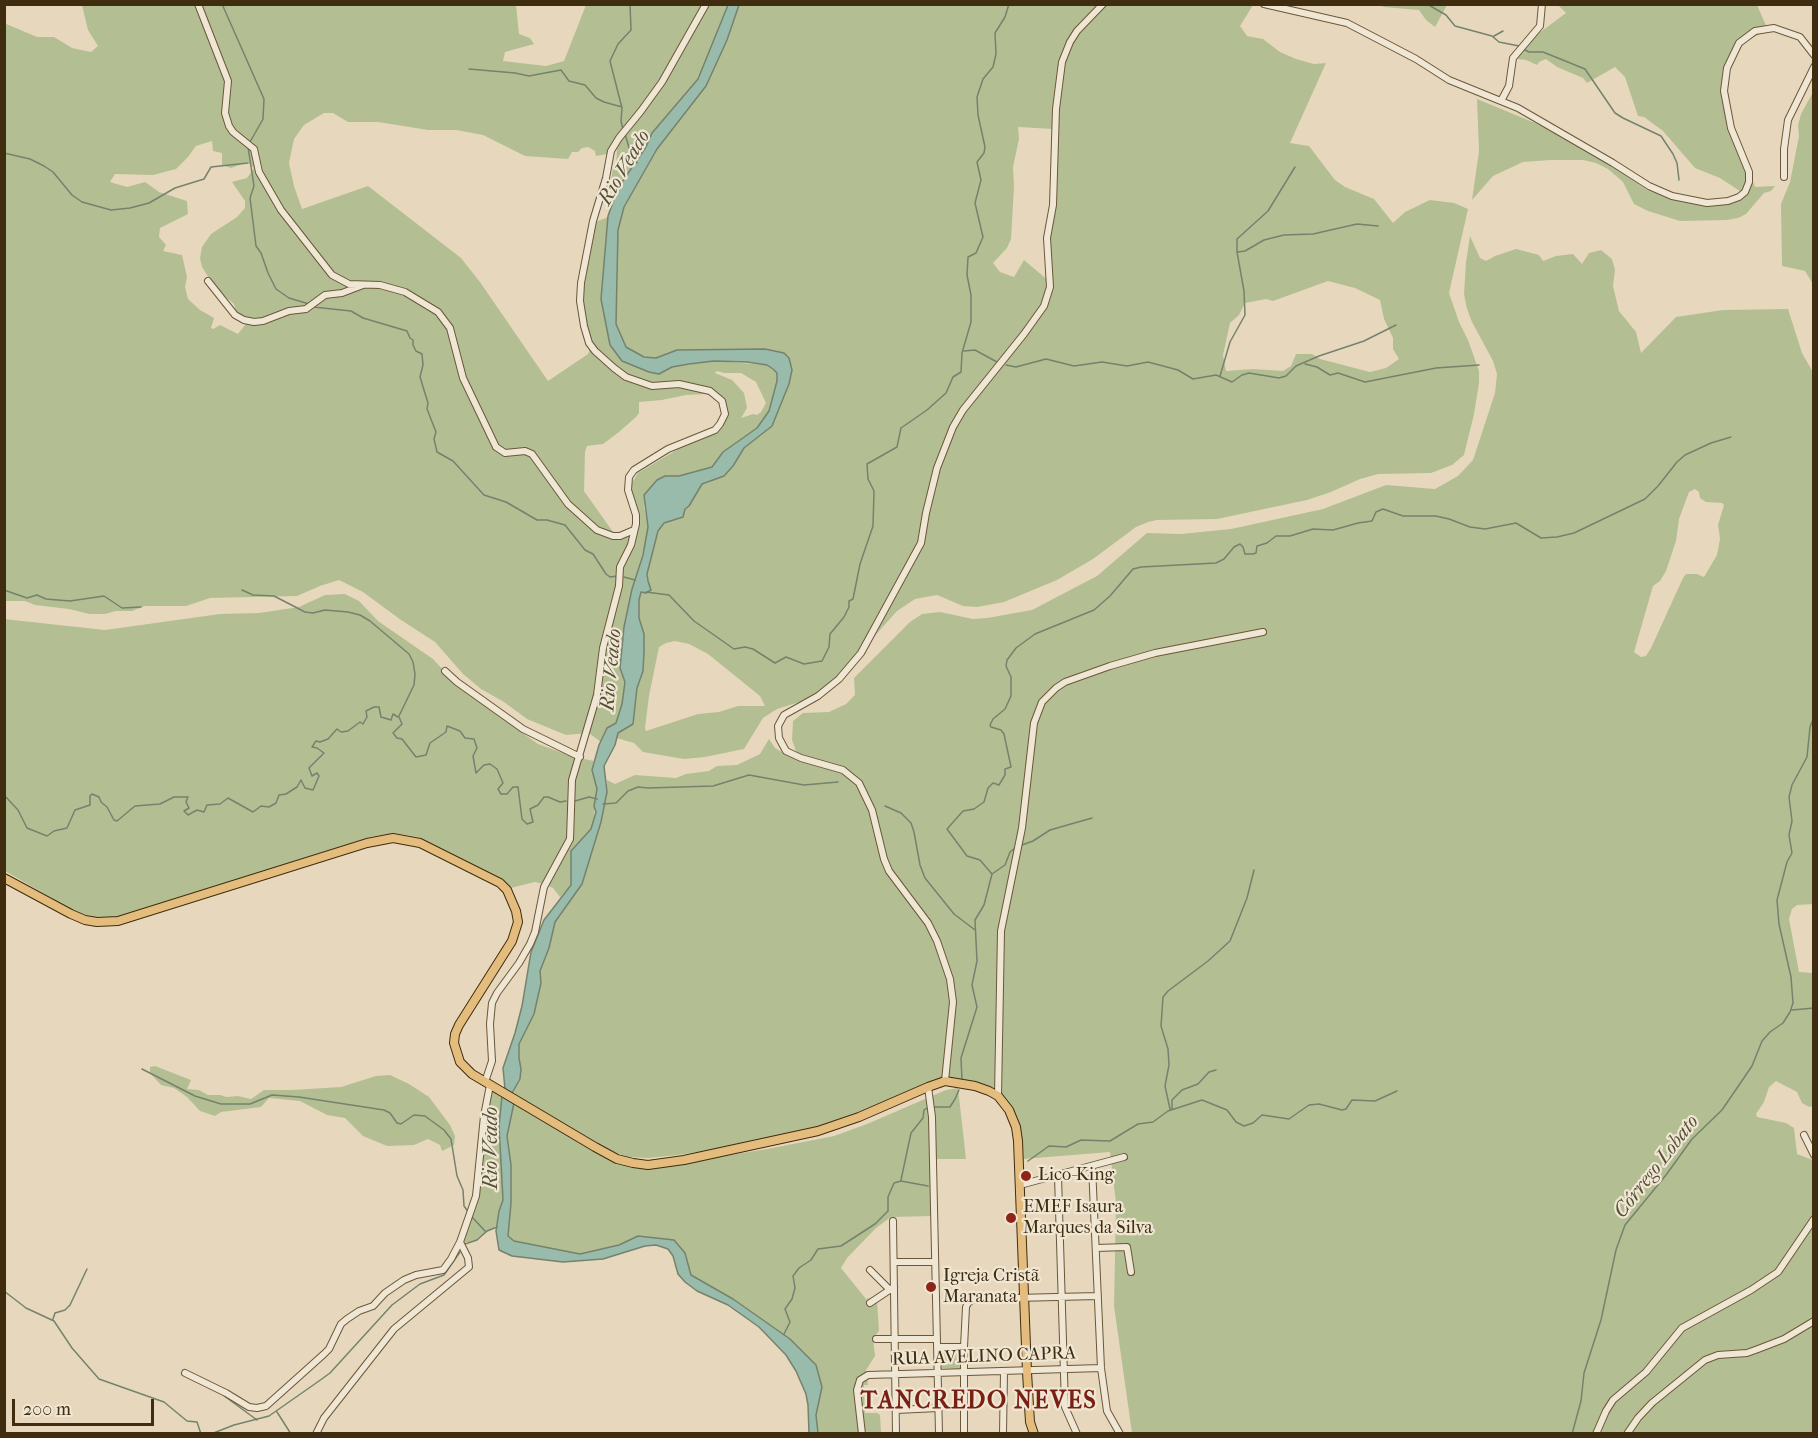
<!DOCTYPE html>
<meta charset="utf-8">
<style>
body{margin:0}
#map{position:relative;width:1818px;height:1438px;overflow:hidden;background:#e7d8bd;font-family:"IM FELL French Canon",serif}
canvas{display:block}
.frame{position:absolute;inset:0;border:6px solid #402c0e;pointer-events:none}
.scale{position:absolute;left:12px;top:1399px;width:142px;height:27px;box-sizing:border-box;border:3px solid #402c0e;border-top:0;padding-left:8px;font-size:18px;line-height:21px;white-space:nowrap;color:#402c0e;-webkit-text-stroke:4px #efe6d4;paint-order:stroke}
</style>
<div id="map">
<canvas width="1818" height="1438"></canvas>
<div class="frame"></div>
<div class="scale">200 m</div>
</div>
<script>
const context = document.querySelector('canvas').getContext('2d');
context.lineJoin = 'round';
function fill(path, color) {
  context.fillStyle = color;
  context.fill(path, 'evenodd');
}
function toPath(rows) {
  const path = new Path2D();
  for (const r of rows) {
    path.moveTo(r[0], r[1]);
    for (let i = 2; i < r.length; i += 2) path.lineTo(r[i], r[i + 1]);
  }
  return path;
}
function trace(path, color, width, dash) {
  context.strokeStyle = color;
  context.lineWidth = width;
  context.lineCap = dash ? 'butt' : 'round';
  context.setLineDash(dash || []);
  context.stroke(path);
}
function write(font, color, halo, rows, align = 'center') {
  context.font = font + ' "IM FELL French Canon",serif';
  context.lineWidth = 4.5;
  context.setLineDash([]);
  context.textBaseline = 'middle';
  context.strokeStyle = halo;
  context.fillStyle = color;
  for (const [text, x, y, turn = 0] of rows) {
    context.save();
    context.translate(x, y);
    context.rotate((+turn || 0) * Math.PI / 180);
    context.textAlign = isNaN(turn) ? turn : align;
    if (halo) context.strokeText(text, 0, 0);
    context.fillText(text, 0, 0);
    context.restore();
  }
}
fill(toPath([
 [82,5,516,5,519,34,530,38,534,44,505,52,503,61,546,66,564,61,586,5,728,5,698,79,652,133,646,147,618,188,616,196,613,190,610,189,613,167,616,165,617,148,607,154,596,156,595,151,588,147,582,148,578,152,572,152,568,159,525,156,483,135,456,130,428,130,378,122,348,122,333,113,324,113,304,125,294,139,289,163,294,186,302,209,368,186,461,258,480,282,548,381,588,354,592,344,584,315,583,290,590,256,593,223,608,217,601,299,610,345,622,361,649,372,659,374,672,367,714,361,767,365,777,373,777,381,769,411,757,428,721,454,717,463,712,467,679,476,665,476,644,506,648,527,645,545,632,589,621,647,620,668,625,682,622,704,616,723,607,728,601,742,589,733,566,735,527,719,504,702,481,689,463,674,435,642,401,620,363,592,339,580,320,586,297,596,210,598,186,606,145,606,132,611,116,611,105,614,89,614,69,609,35,605,25,601,5,601,4,23,37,37,54,37,72,48,91,52,98,46,88,30],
 [212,141,213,151,222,153,222,165,231,168,248,162,254,168,247,178,232,182,245,201,245,208,237,217,211,234,202,247,200,258,202,267,216,289,234,304,237,315,245,325,238,334,220,325,213,329,211,328,214,318,200,310,188,299,185,287,187,277,182,255,163,251,166,245,159,237,160,228,188,214,187,201,159,192,145,182,127,187,110,182,115,174,153,175,176,169,188,157,196,146],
 [717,371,724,373,741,373,756,382,766,403,761,412,757,415,753,414,741,418,747,408,744,393,732,380,715,373],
 [706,394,719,399,724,418,710,434,680,448,638,473,630,486,636,525,623,537,618,539,584,491,585,452,587,446,603,444,619,432,636,417,639,413,639,402,662,400,686,395],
 [739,5,1253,5,1240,26,1247,36,1263,39,1280,52,1296,59,1314,64,1326,63,1290,143,1309,146,1335,180,1345,187,1374,199,1393,223,1405,212,1430,200,1454,203,1468,209,1449,293,1459,322,1468,340,1479,371,1479,383,1474,414,1464,455,1452,465,1431,473,1378,474,1360,479,1331,492,1307,500,1217,519,1157,520,1148,522,1136,527,1093,559,1057,580,1004,602,977,607,963,606,937,595,915,599,897,611,827,689,806,700,777,709,763,718,744,749,705,757,684,759,643,752,634,743,616,738,618,733,633,724,637,688,643,671,644,652,644,634,639,618,639,600,641,592,651,590,648,581,647,573,660,526,677,517,702,484,708,483,733,466,744,448,772,426,789,384,765,349,677,350,656,358,649,358,633,352,626,347,616,324,618,230,624,207,657,149,684,115,727,40],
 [1018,127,1053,129,1053,208,1047,247,1050,282,1024,260,1014,277,1000,272,993,263,1007,248,1011,239,1014,187,1013,167,1019,139],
 [1328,281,1355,288,1380,300,1384,319,1393,338,1393,349,1399,359,1386,368,1370,372,1320,359,1312,354,1296,354,1291,366,1283,371,1253,369,1226,371,1223,355,1230,323,1239,315,1245,303,1266,299,1273,301],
 [675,641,689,644,708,654,760,696,765,706,738,706,719,712,698,714,646,731,645,728,649,696,659,647,666,643],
 [1379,5,1379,4,1447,5,1435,27,1426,20,1419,10,1384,7],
 [1558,5,1757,5,1768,30,1746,41,1734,56,1729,68,1724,92,1728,116,1755,187,1775,186,1771,191,1764,193,1746,214,1738,218,1727,220,1680,221,1648,211,1634,204,1623,182,1608,169,1596,163,1583,160,1551,160,1523,162,1493,176,1472,200,1479,151,1477,99,1569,137,1647,190,1684,202,1726,205,1746,195,1720,178,1695,168,1663,131,1644,117,1638,116,1625,77,1615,67,1587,83,1583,78,1557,67,1546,59,1539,62,1537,65,1526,60,1510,58,1511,54,1566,13],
 [1813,92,1813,284,1805,271,1782,266,1781,204,1790,182,1799,136,1798,125,1801,114],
 [1470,236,1480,258,1486,261,1495,256,1516,249,1539,255,1543,261,1556,256,1573,254,1582,264,1589,253,1601,250,1612,259,1615,270,1613,286,1619,311,1636,332,1641,353,1676,317,1723,310,1788,309,1802,353,1814,374,1814,904,1797,905,1792,909,1789,919,1799,972,1813,973,1814,1106,1809,1107,1802,1103,1797,1092,1776,1081,1769,1087,1764,1102,1756,1114,1757,1117,1786,1123,1794,1128,1797,1154,1813,1160,1813,1433,1132,1433,1114,1306,1116,1203,1110,1152,1023,1159,1019,1129,994,1092,948,1082,860,1119,765,1142,678,1155,648,1158,627,1157,607,1149,512,1093,520,1079,521,1069,519,1058,519,1044,534,1014,541,983,540,971,549,948,555,922,582,884,607,792,607,780,615,784,635,775,676,778,686,774,709,771,717,766,737,765,760,754,769,739,775,748,792,758,796,751,792,740,793,721,803,713,829,712,846,704,855,695,854,678,910,622,922,614,940,612,973,619,987,618,1032,610,1097,576,1147,533,1181,534,1231,529,1323,509,1386,485,1435,489,1458,476,1473,460,1495,393,1497,374,1493,361,1472,322,1467,309,1464,294,1466,262],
 [1695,489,1699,492,1700,498,1706,502,1722,503,1724,505,1718,525,1720,539,1717,555,1704,577,1697,574,1686,574,1683,578,1651,648,1646,656,1641,657,1634,652,1653,586,1660,581,1666,571,1676,541,1679,519,1689,492],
 [345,594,359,601,378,621,433,659,462,690,538,744,574,757,594,761,592,770,597,789,593,824,591,829,571,851,571,885,560,897,553,888,543,884,535,882,511,888,503,880,418,837,394,833,370,837,116,918,96,918,76,912,5,871,4,619,105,630,220,614,259,613,299,607,325,595],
 [155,1066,191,1080,187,1089,199,1090,208,1095,220,1095,227,1097,238,1096,251,1099,264,1090,292,1090,341,1087,376,1076,390,1075,409,1084,429,1097,450,1125,455,1136,454,1145,442,1151,440,1145,428,1139,414,1145,387,1146,363,1136,345,1118,327,1115,300,1101,269,1098,261,1107,221,1112,215,1116,200,1111,187,1097,174,1088,161,1085,150,1073,150,1067],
 [487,1087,502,1096,499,1126,503,1200,499,1211,497,1225,475,1241,462,1243,465,1219,476,1192,488,1120],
 [958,1088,966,1159,930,1159,933,1216,891,1217,876,1228,847,1258,841,1268,866,1299,875,1297,877,1301,879,1331,873,1338,875,1356,866,1370,868,1385,864,1385,865,1413,877,1413,880,1415,881,1433,861,1431,860,1433,818,1433,816,1415,822,1387,816,1365,790,1339,733,1299,691,1275,674,1240,638,1236,619,1245,580,1254,514,1241,508,1236,511,1203,511,1165,506,1136,514,1103,613,1161,681,1163,767,1149,834,1136,867,1124,946,1090],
 [941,1350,961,1351,961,1369,941,1368]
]), '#b3bf93');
const water = toPath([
 [728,5,739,5,727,40,706,86,657,149,624,207,618,230,616,324,626,347,644,357,656,358,677,350,765,349,784,353,789,358,792,370,789,384,772,426,744,448,733,466,724,476,702,484,689,506,685,509,683,517,664,523,658,531,647,574,648,581,651,590,646,593,641,592,639,600,639,618,644,634,644,652,643,671,637,688,633,724,618,733,615,745,604,766,607,792,601,822,582,884,555,922,549,948,540,971,541,983,534,1014,519,1044,519,1058,521,1069,520,1079,512,1093,505,1089,503,1068,515,1033,522,1006,531,952,544,920,571,885,571,851,591,829,596,812,594,806,597,789,592,770,599,745,607,728,616,723,622,704,625,682,620,668,624,627,632,589,643,555,648,527,644,495,657,480,665,476,679,476,712,467,723,452,757,428,769,411,777,381,777,373,773,369,767,365,747,362,714,361,689,364,672,367,659,374,649,372,622,361,610,345,601,299,608,216,618,188,646,147,652,133,698,79,728,5],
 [502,1096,514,1103,507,1136,511,1165,511,1203,508,1236,514,1241,580,1254,619,1245,638,1236,674,1240,685,1253,691,1275,733,1299,790,1339,816,1365,822,1387,816,1415,818,1433,809,1433,808,1405,806,1394,796,1371,786,1355,759,1327,728,1305,697,1291,685,1282,678,1274,673,1256,668,1249,656,1245,645,1246,603,1259,563,1262,512,1256,499,1250,496,1231,499,1211,503,1200,499,1126,502,1096]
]);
fill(water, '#98bbac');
trace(water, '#75826d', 1.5);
trace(toPath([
 [222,4,264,99,263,119,250,142],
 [1427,4,1446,15,1455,26,1492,36,1499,42,1519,46],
 [1494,36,1503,31],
 [1523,49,1529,52,1543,52,1585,69,1615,113,1623,118,1661,136,1673,154,1677,163,1679,180],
 [469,69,515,73,529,76,561,70,569,81,585,85,596,98,604,102,622,107],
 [623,129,621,121,622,108,610,61,618,44,631,30,630,4],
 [625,134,630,151,637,163],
 [248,147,254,186,250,198,256,246,261,253,268,273,276,289,289,298,309,304],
 [4,153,30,159,44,166,53,172,72,195,82,202,111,210,130,208,149,203,175,188,204,179,211,167,248,163],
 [1238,252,1245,251,1264,240,1284,235,1313,234,1357,224,1378,226],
 [313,307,351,311,363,318,407,331,410,338,413,340,413,345,416,351,422,354,423,365,420,377,428,403,427,409,436,432,434,439,437,452,453,461,484,495,506,502,537,520,547,520,565,525,585,550,593,554,606,574,610,577,618,576],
 [964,351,975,350,997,362],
 [1305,364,1317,367,1330,375,1338,373,1365,382,1436,368,1479,365],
 [1006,365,1016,367,1046,359,1074,366,1102,362,1127,366,1148,362,1178,370,1193,379,1216,375,1232,382,1242,375,1249,373,1279,378,1286,376,1296,366,1319,356,1364,341,1396,325],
 [1220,376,1230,342,1245,315,1244,291,1237,252,1237,239,1268,211,1295,167],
 [624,577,635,580],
 [4,590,27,598,37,595,46,599,70,601,104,596,122,608,141,607],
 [242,590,253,595,274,596,305,612,313,613,325,610,348,612,360,615,370,621,409,654,413,662,415,674,414,685,399,716],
 [646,592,669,595,694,621,734,649,745,647,753,649,775,663,786,657,804,664,822,661,829,647,830,634,844,617,849,607,849,601,853,599,860,564,873,526,874,491,868,479,867,464,897,447,901,428,927,410,946,393,953,377,961,372,962,353,971,322,971,295,967,275,968,257,976,253,983,237,975,203,981,180,977,162,984,153,985,147,978,115,977,97,983,79,993,67,996,54,995,33,1005,17,1009,4],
 [399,717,402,724,393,733,397,738,402,739,416,757,426,755,430,743,446,732,447,726,460,731,465,738,474,739,477,748,473,756,476,773,484,765,490,764,497,769,503,783,498,789,501,794,507,794,513,787,518,787,522,819,527,824,533,822,530,809,538,805,544,797,548,797,560,802,566,801],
 [4,795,18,810,27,828,47,836,54,831,67,828,75,810,90,805,90,796,92,794,99,797,101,802,107,807,114,820,117,821,135,806,160,804,174,797,188,797,186,802,189,808,184,811,188,815,197,810,204,812,207,805,220,804,228,798,253,812,261,806,269,807,276,803,279,795,286,794,297,787,301,780,305,788,313,790,319,776,317,773,312,776,309,768,324,753,317,748,312,747,316,741,320,742,328,739,337,729,341,732,348,731,360,722,363,724,367,717,366,711,374,707,379,707,381,717,391,720,393,714,398,717],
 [575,801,589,797,597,799],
 [603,804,616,803,628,791,638,787,648,788,713,786,749,775,804,785,838,782],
 [885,806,901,813,911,823,914,832,920,865,925,878,954,914,975,930],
 [1022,845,1033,841,1050,830,1092,818],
 [992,874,980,860,967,856,947,829,963,811,974,809,984,802,988,788,993,783,999,785,1005,775,1005,769,1011,767,1004,734,1001,730,991,727,990,725,993,719,1005,709,1011,696,1011,677,1006,666,1007,660,1016,648,1035,634,1094,610,1110,596,1133,569,1141,567,1216,563,1224,559,1234,547,1240,544,1243,547,1245,554,1253,554,1256,553,1257,546,1267,543,1276,536,1290,536,1313,529,1333,530,1358,523,1372,521,1376,512,1383,509,1403,516,1436,516,1449,519,1470,527,1485,529,1516,523,1541,538,1557,537,1574,533,1645,499,1658,486,1677,462,1685,455,1711,443,1731,437],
 [1792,1010,1814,1008],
 [142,1069,195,1096,221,1104,250,1104,272,1095,299,1097,384,1110,390,1113,397,1123,401,1124,414,1115,425,1116,444,1130,451,1139,457,1176,463,1190,464,1206,469,1213],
 [962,1080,961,1058,977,1007,972,985,977,961,975,920,984,905,992,874,1005,865,1010,852,1015,848],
 [934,1107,950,1107,955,1099,959,1090],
 [1170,1109,1165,1086,1169,1065,1168,1049,1161,1026,1163,997,1168,991,1208,961,1230,941,1247,898,1254,870],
 [1172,1109,1172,1100,1182,1090,1198,1084,1209,1072,1216,1070],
 [1028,1161,1049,1146,1066,1147,1081,1140,1110,1141,1138,1124,1153,1122,1168,1111,1202,1100,1227,1110,1236,1122,1244,1126,1253,1123,1262,1115,1289,1119,1309,1105,1319,1104,1342,1110,1346,1109,1352,1100,1375,1101,1397,1091],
 [901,1180,911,1133,923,1118,924,1110,927,1108],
 [472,1217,485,1231],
 [465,1244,477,1240,487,1231,497,1227],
 [4,1291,26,1308,54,1321,72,1348,99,1379,164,1402,187,1421,197,1422,201,1434],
 [53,1319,55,1313,65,1310,70,1305,87,1269],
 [784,1334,790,1322,785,1309,792,1299,795,1288,793,1276,799,1268,811,1260,818,1249,841,1246,875,1224,888,1211,888,1197,894,1183,901,1181,928,1186],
 [223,1395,257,1420],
 [277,1412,291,1434],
 [211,1434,234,1425,269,1416,319,1381,330,1373,392,1305,420,1284,444,1275,460,1252],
 [1572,1434,1581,1401,1584,1373,1601,1320,1616,1250,1625,1225,1666,1175,1692,1139,1722,1110,1752,1066,1762,1041,1770,1032,1783,1023,1790,1012,1793,1003,1791,977,1779,924,1777,900,1787,862,1792,853,1789,835,1792,821,1789,797,1792,785,1807,757,1810,727,1814,717]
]), '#75826d', 1.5);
const minor = toPath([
 [198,4,228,81,225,113,229,126,233,132,254,149,259,172,281,210,332,275,349,284,380,285,405,292,438,312,450,328,463,378,496,447,505,453,525,451,532,454,568,504,597,530,613,536,620,536,634,530],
 [1264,4,1347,23,1416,59,1449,80,1518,108,1613,163,1649,186,1672,196,1707,203,1728,201,1739,197,1745,192,1749,182,1749,172,1731,128,1724,91,1727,68,1739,43,1755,31,1774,28,1800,37,1814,55],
 [1501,101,1509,86,1513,58,1540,26,1542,4],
 [1784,177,1784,149,1788,120,1814,67],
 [208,281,235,315,244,320,254,322,263,321,289,311,306,309,325,295,342,293,363,285],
 [445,671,457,682,523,729,580,757],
 [945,1081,953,1002,950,979,937,941,928,923,889,871,884,859,872,810,859,783,843,770,801,758,786,751,779,738,778,726,784,715,818,696,839,679,861,653,921,543,926,513,937,468,953,427,963,410,1024,334,1044,306,1050,287,1047,238,1053,205,1056,109,1062,62,1070,42,1077,31,1103,4],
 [485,1082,492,1061,490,1024,492,1003,497,993,519,963,530,944,535,932,544,887,570,839,572,780,597,695,603,648,619,586,620,567,631,545,636,524,636,515,628,490,629,477,634,470,668,449,715,430,720,424,725,414,722,401,710,391,679,384,652,386,626,377,614,368,595,351,589,343,584,326,580,301,581,283,593,221,606,178,611,151,619,138,641,111,662,82,706,4],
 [928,1087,932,1117,939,1434],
 [998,1096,1001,931,1022,828,1034,723,1042,702,1056,688,1065,682,1110,666,1155,653,1263,632],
 [1804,1135,1814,1155],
 [1092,1166,1101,1368,1107,1411,1120,1434],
 [1058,1176,1065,1407,1077,1434],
 [1020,1185,1124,1157],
 [893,1221,896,1434],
 [1096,1248,1127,1247,1131,1272],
 [894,1262,935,1262],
 [870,1270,890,1290],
 [870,1303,894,1287],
 [876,1339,937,1339],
 [937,1347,964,1347],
 [185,1373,226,1393,249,1407,257,1408,266,1406,324,1354,329,1349,341,1324,347,1319,359,1311,373,1306,385,1293,404,1280,416,1275,443,1270,451,1259,460,1242],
 [896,1410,938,1408],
 [316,1434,324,1418,394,1329,469,1267,468,1258,460,1242,476,1196,484,1116,490,1085],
 [862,1434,857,1390,860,1380,868,1375,1101,1368],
 [964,1434,964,1347,966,1307,968,1303,974,1299,1098,1296],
 [1003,1434,1004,1372],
 [1596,1434,1606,1411,1613,1400,1646,1372,1682,1328,1751,1290,1778,1272,1814,1219],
 [1627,1434,1638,1418,1652,1403,1705,1360,1718,1355,1747,1353,1758,1349,1784,1339,1814,1321]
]);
const major = toPath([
 [4,878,71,914,85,920,97,922,118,921,367,843,393,838,420,843,500,883,507,890,516,911,518,922,512,941,459,1025,455,1034,454,1043,460,1062,472,1074,595,1147,617,1159,633,1163,648,1165,684,1160,818,1131,859,1117,928,1087,945,1081,975,1086,989,1091,998,1096,1009,1110,1016,1127,1018,1141,1027,1372,1030,1422,1034,1434]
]);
trace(minor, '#6a573a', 8);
trace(major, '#402c0e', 10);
trace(minor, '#efe6d4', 6);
trace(major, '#e4bc7e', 8);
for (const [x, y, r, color] of [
 [1026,1176,6,"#8f2418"],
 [1011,1218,6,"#8f2418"],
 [931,1287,6,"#8f2418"]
]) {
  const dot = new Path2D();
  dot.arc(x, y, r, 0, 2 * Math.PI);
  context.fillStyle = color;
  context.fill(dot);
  trace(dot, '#efe6d4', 2);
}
write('18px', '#402c0e', '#efe6d4', [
 ["Lico-King",1038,1176],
 ["EMEF Isaura",1023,1208],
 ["Marques da Silva",1023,1229],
 ["Igreja Cristã",943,1277],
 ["Maranata",943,1298]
], 'left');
write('18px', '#402c0e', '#efe6d4', [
 ["RUA AVELINO CAPRA",984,1357,-2]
]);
write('italic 20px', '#565036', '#efe6d4', [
 ["Rio Veado",625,168,-60],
 ["Rio Veado",612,670,-85],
 ["Rio Veado",492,1148,-90],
 ["Córrego Lobato",1657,1167,-52]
]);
context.letterSpacing = '1.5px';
write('bold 24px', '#7a1f14', '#efe6d4', [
 ["TANCREDO NEVES",979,1402]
]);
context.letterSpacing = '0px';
</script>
